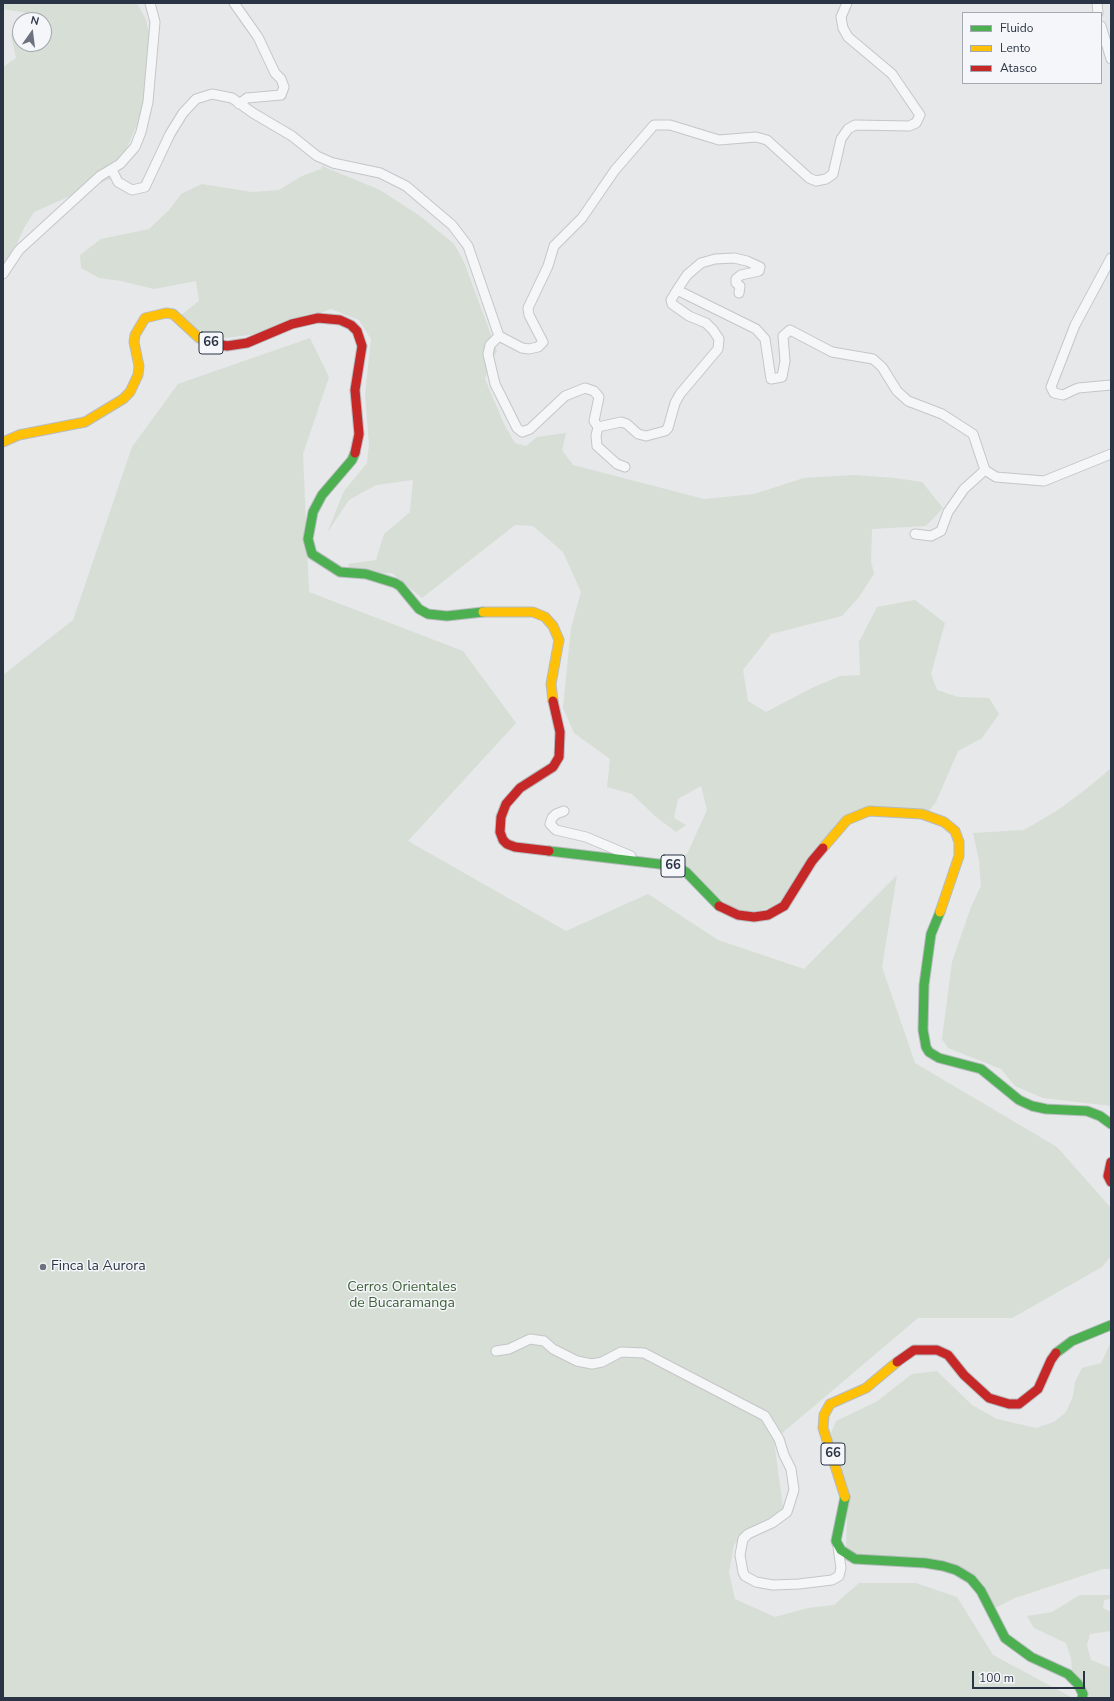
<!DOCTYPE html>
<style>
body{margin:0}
#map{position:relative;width:1114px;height:1701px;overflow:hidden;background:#e6e8ea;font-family:"Nunito Sans",sans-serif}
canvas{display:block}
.frame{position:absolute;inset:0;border:4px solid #2b3445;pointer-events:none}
.legend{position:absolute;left:962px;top:12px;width:140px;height:72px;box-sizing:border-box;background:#f4f6f9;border:1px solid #a4a8b1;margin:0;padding:5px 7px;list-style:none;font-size:12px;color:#2b3445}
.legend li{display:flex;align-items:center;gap:8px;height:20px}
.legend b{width:20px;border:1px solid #a4a8b1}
.north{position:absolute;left:12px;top:12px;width:40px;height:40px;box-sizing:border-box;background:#f4f6f9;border:1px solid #a4a8b1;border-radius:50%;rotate:14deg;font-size:11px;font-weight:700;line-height:16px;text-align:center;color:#2b3445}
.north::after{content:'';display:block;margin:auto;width:14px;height:18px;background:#6c737f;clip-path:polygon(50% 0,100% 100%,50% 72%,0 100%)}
.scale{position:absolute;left:972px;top:1671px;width:113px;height:18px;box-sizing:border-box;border:2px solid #2b3445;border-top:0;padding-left:5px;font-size:12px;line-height:14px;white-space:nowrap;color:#2b3445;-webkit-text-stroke:3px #f4f6f9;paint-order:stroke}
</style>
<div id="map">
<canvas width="1114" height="1701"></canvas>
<div class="frame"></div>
<ul class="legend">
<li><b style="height:5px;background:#4caf50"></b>Fluido</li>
<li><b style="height:5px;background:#ffc107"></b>Lento</li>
<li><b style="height:5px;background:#c62828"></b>Atasco</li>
</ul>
<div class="north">N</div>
<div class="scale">100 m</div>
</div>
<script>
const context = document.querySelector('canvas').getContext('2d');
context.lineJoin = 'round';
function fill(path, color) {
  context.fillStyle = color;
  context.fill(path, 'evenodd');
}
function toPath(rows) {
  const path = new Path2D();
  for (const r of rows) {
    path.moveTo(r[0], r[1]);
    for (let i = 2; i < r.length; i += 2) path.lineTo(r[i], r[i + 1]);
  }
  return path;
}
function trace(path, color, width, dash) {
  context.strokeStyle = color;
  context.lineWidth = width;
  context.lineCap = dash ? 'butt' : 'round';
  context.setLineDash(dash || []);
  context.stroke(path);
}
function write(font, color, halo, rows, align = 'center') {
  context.font = font + ' "Nunito Sans",sans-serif';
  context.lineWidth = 3;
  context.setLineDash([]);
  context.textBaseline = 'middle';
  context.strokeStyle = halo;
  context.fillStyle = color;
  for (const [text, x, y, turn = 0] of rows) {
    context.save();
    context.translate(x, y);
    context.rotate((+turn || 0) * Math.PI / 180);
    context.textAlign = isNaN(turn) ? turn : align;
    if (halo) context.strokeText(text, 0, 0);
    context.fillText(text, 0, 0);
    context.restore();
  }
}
fill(toPath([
 [3,3,137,3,146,20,154,54,143,111,114,177,34,212,24,228,3,275,3,67,16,58,11,35,20,23,20,44,44,44,44,20,22,20,27,13,3,9],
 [322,166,380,190,420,216,454,244,464,262,497,351,489,365,485,379,504,424,515,443,526,446,537,437,566,433,562,450,573,465,704,499,754,494,804,478,855,475,895,478,922,482,943,508,926,526,872,529,871,561,874,574,859,597,842,616,771,634,743,670,748,701,766,712,812,688,840,676,860,675,859,642,877,607,915,600,945,623,931,674,937,690,958,697,989,698,999,714,982,738,958,751,936,802,929,811,851,815,776,907,740,914,672,862,687,854,707,810,701,786,678,799,674,818,686,825,676,832,655,816,632,794,607,787,610,759,574,733,563,708,571,628,581,592,563,552,533,526,515,525,422,598,392,573,351,575,348,564,376,560,384,534,410,512,413,480,376,485,349,500,327,533,344,491,367,463,369,444,365,395,371,339,359,320,331,309,264,333,210,340,181,315,199,301,196,281,154,289,121,281,99,278,81,268,80,255,101,239,149,229,169,210,181,194,202,184,252,192,279,190,302,176,321,169],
 [310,338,329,377,303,454,309,592,463,651,516,723,408,841,566,931,648,894,718,940,804,969,897,875,882,967,915,1063,1057,1147,1111,1208,1111,1256,1102,1267,1012,1318,918,1318,774,1440,784,1516,734,1544,729,1572,735,1599,775,1617,808,1608,834,1605,859,1583,916,1583,957,1597,993,1655,1073,1698,3,1698,3,675,73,620,132,447,178,384],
 [1111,768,1111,1106,1043,1098,1015,1086,1001,1069,948,1048,942,1039,952,962,971,907,981,886,979,860,973,833,1024,830,1058,810,1090,786],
 [1110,1344,1111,1569,1103,1569,1015,1598,993,1609,982,1584,930,1568,868,1563,846,1546,847,1521,829,1438,836,1421,876,1402,912,1374,937,1371,972,1405,997,1419,1036,1428,1054,1422,1066,1412,1073,1396,1075,1382,1082,1368,1101,1363],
 [1080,1595,1111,1595,1111,1599,1104,1600,1103,1608,1111,1612,1111,1631,1090,1634,1087,1645,1091,1660,1111,1668,1111,1698,1090,1698,1072,1673,1071,1658,1066,1643,1034,1628,1027,1616,1052,1612]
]), '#d6ded6');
const street = toPath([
 [234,3,258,37,275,73,281,79,284,87,281,95,247,98,239,104],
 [847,3,841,17,843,28,848,37,892,74,920,115,916,123,909,126,855,125,848,129,841,139,833,174,826,179,816,181,809,178,767,140,756,137,719,140,670,125,654,125,615,170,582,218,554,246,548,266,528,308,529,315,543,342,538,347,529,349,522,348,499,336,490,345,488,354,495,384,517,428,522,432,530,429,565,396,585,388,594,391,599,397,594,421,598,427,621,422,627,424,638,434,646,436,665,431,668,428,675,403,680,394,718,349,719,339,713,330,706,323,689,316,672,304,671,300,677,290,756,329,765,339,771,379,782,377,785,361,783,336,790,330,832,352,873,359,882,367,897,391,908,401,942,414,973,434,985,470,996,477,1044,481,1111,454],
 [1097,3,1098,13],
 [1101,26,1111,59],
 [112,170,118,182,132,190,145,187,170,134,183,113,196,99,212,94,232,98,253,113,292,136,317,156,333,163,380,173,406,186,452,225,468,246,499,336],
 [1111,258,1075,325,1051,387,1054,393,1063,395,1078,388,1111,385],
 [3,274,19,250,100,176,120,164,135,147,141,132,148,102,155,22,150,3],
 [677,290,687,275,701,263,715,259,734,258,747,261,760,267,759,271,741,275,736,279,736,283,740,286,739,293],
 [598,427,596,436,597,446,617,464,625,467],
 [915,534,931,536,941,531,948,512,964,489,985,470],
 [564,811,556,814,552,818,550,824,556,830,586,837,631,856],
 [496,1351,509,1349,530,1339,544,1341,553,1349,577,1361,592,1364,602,1362,621,1352,644,1353,765,1416,779,1439,784,1455,791,1469,794,1490,787,1512,772,1523,748,1534,743,1539,740,1555,743,1572,745,1576,756,1582,773,1585,799,1584,832,1580,839,1576,841,1568,838,1547]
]);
const fast = toPath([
 [355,453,352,460,322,495,313,512,308,539,312,554,340,572,366,574,395,583,400,586,419,609,428,614,447,616,483,612],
 [549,851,676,866,686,872,719,906],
 [940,912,931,934,924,985,923,1030,926,1047,929,1052,939,1058,981,1069,1019,1100,1032,1106,1046,1109,1087,1111,1100,1116,1111,1124],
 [1056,1353,1072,1341,1111,1325],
 [845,1497,836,1541,841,1550,855,1559,925,1563,943,1566,956,1570,971,1579,981,1591,1005,1638,1031,1657,1068,1674,1078,1684,1083,1694,1082,1698]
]);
const slow = toPath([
 [3,442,19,435,85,422,123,399,130,392,138,375,139,366,134,342,135,335,145,318,166,313,173,314,199,338,217,344],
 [483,612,533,612,545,617,553,626,559,640,551,684,553,701],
 [823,848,847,820,869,811,922,814,944,822,955,831,959,842,959,856,940,912],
 [845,1497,823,1428,824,1415,830,1404,866,1388,897,1362]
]);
const jam = toPath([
 [217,344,227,346,247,343,292,324,318,318,340,320,351,325,357,331,362,346,355,390,359,434,355,453],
 [549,851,515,847,507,844,503,840,500,832,501,817,506,804,520,788,553,767,559,757,560,732,553,701],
 [719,906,738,915,754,917,768,915,784,906,812,861,823,848],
 [1111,1162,1108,1176,1111,1182],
 [897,1362,914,1350,937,1350,948,1355,964,1375,989,1398,1009,1404,1019,1404,1038,1389,1051,1360,1056,1353]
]);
trace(street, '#c4c6c8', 11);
trace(fast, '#b8bbbf', 11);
trace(slow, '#b8bbbf', 11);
trace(jam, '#b8bbbf', 11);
trace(street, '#f5f6f7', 9);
trace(fast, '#4caf50', 9);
trace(slow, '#ffc107', 9);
trace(jam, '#c62828', 9);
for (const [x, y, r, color] of [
 [43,1267,4,"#6c737f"]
]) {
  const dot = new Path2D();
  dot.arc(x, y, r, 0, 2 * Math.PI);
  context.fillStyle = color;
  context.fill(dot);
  trace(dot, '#f4f6f9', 1.5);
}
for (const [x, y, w] of [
 [211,343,24],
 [673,866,24],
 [833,1454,24]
]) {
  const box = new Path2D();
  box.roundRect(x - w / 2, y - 11, w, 22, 3);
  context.fillStyle = '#f4f6f9';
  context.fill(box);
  trace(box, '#2b3445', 1);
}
write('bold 13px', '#2b3445', null, [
 ["66",211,343],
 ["66",673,866],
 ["66",833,1454]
]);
write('14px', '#2b3445', '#f4f6f9', [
 ["Finca la Aurora",51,1267]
], 'left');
write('14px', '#3f6138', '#f4f6f9', [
 ["Cerros Orientales",402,1288],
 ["de Bucaramanga",402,1304]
]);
</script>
